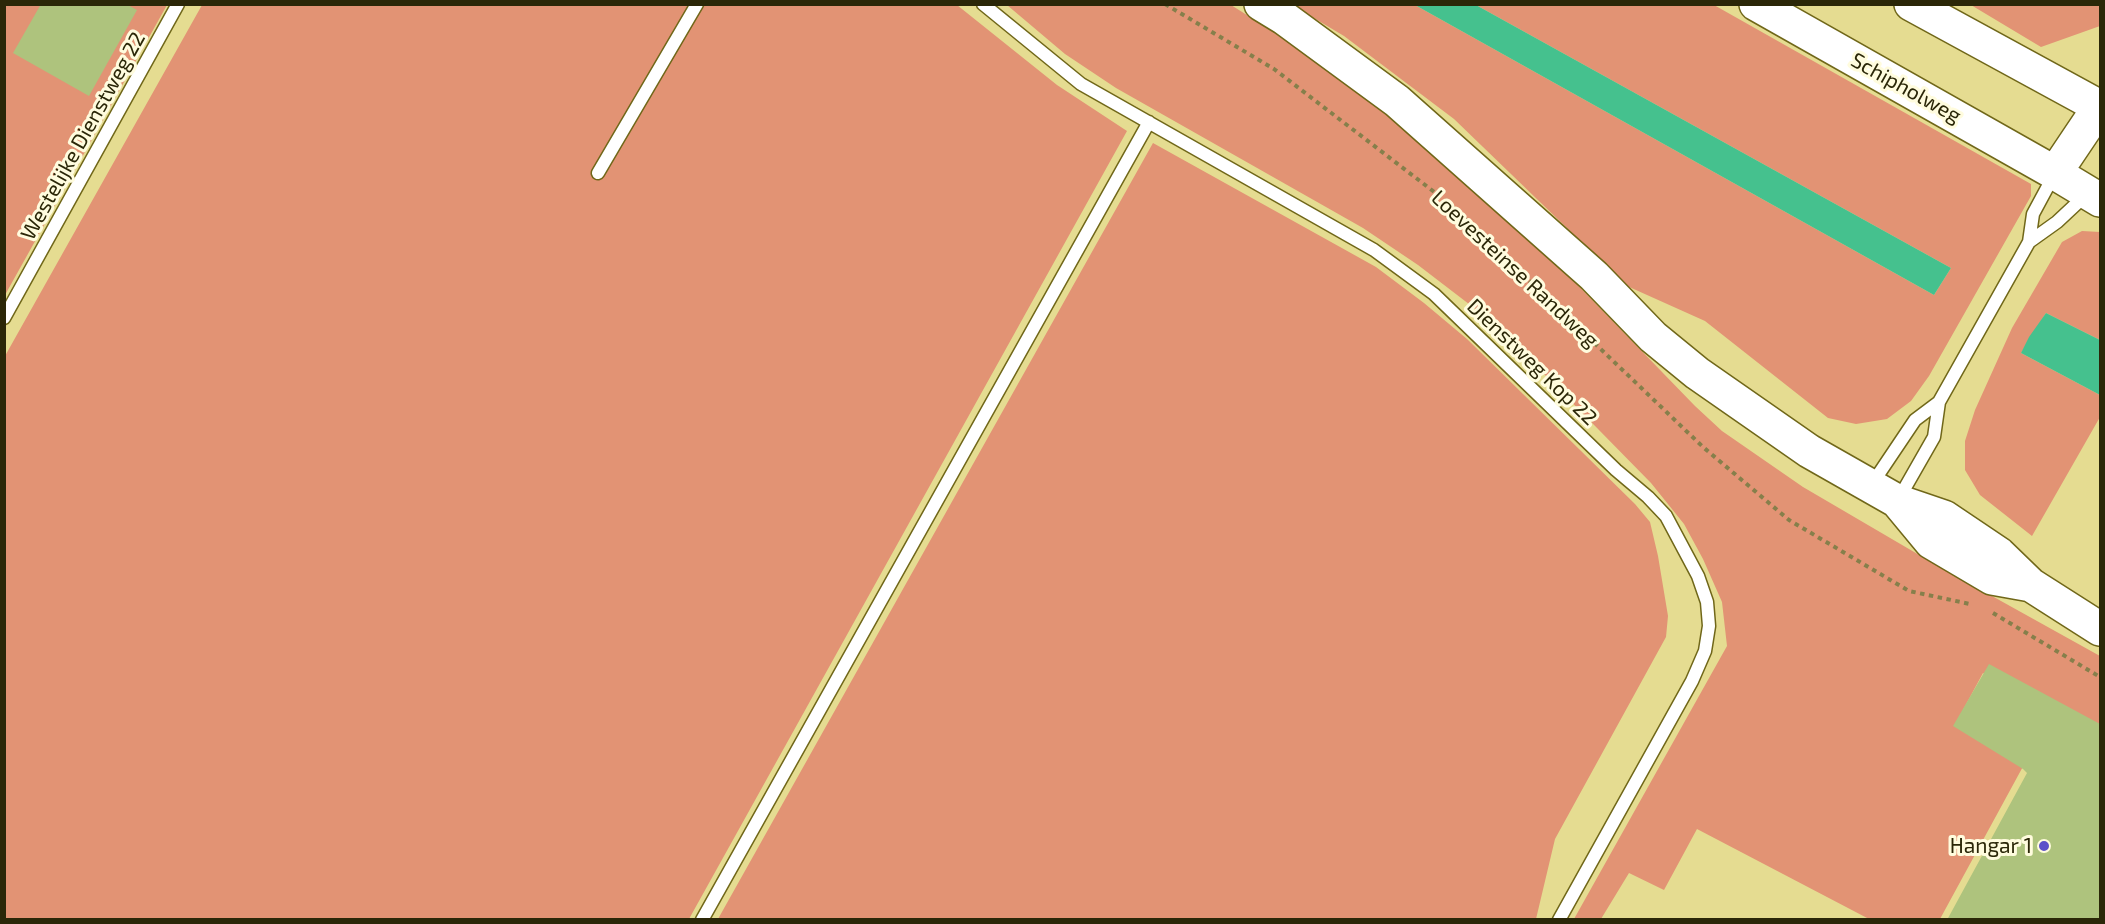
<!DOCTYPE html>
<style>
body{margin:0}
#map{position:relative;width:2105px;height:924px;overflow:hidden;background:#e5dc91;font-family:"Exo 2",sans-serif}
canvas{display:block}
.frame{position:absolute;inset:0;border:6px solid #2b2708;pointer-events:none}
</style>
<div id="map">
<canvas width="2105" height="924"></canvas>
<div class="frame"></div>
</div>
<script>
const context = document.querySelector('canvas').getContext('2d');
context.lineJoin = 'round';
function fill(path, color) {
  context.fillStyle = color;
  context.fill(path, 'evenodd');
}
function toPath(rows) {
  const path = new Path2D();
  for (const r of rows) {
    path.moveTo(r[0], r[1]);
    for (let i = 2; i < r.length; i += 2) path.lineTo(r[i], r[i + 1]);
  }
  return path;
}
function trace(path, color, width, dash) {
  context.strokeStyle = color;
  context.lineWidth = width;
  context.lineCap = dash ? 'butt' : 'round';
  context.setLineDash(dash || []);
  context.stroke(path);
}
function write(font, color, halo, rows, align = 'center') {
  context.font = font + ' "Exo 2",sans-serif';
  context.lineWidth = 6;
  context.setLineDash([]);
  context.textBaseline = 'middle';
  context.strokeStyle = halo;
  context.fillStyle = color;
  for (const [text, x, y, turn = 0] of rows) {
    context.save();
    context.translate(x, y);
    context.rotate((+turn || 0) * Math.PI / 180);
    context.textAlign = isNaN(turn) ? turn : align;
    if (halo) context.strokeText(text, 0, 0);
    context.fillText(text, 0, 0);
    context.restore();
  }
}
fill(toPath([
 [5,5,167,5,5,295],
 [202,5,957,5,1057,85,1127,131,689,919,5,920,5,356],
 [1007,5,1231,5,1331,68,1393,118,1534,240,1695,406,1722,431,1803,487,1938,566,2100,656,2100,734,1983,673,1956,723,2026,761,1940,919,1869,919,1697,829,1664,890,1629,873,1601,919,1574,919,1727,646,1722,602,1703,559,1684,524,1651,483,1495,324,1418,265,1363,228,1116,88,1065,54],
 [1292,5,1415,5,1934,295,1951,268,1476,5,1714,5,2031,184,2031,196,1929,376,1911,401,1887,419,1856,424,1828,418,1705,321,1627,286,1454,119,1344,36],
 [1971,5,2100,5,2100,26,2041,47],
 [1153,143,1376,267,1424,303,1467,339,1635,504,1650,522,1658,556,1668,616,1666,637,1555,839,1536,919,718,919],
 [2082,231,2100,232,2100,340,2046,313,2021,353,2100,395,2100,417,2032,536,1980,495,1965,470,1965,441,1975,410,2012,328,2062,242]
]), '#e29374');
fill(toPath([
 [1415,5,1476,5,1951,268,1934,295],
 [2046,313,2100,340,2100,395,2021,353,2029,337]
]), '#45c18e');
fill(toPath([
 [41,4,126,4,137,10,89,96,13,53],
 [1989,664,2100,724,2100,920,1947,920,2027,773,2023,769,1953,726]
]), '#aec37d');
const lane = toPath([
 [983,4,1081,84,1374,250,1434,294,1616,470,1648,497,1666,516,1698,576,1707,602,1709,626,1705,651,1692,681,1559,920],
 [598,173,697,4],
 [2029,242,2057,222,2088,193],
 [4,318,178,4],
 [1872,484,1915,420,1939,402],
 [1898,500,1934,437,1939,402,2029,242,2033,214,2054,175],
 [702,920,1149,122]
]);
const secondary = toPath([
 [1261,4,1284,18,1397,101,1594,276,1653,337,1697,373,1809,451,1897,501,1944,517,1999,554,2031,585,2100,629],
 [1756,4,2055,173],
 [1911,4,2100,107],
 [1897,501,1931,542,1992,578,2031,585]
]);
const primary = toPath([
 [2100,106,2055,173,2100,200]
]);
trace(lane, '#706719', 15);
trace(secondary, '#706719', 36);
trace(primary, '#706719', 36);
trace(toPath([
 [1165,4,1274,69,1446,201,1703,447,1789,520,1909,591,1970,604],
 [1993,613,2100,677]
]), '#867f4b', 4, [4.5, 4.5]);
trace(lane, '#fff', 12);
trace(secondary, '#fff', 33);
trace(primary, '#fff', 33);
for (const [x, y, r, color] of [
 [2044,846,6,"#5c50c9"]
]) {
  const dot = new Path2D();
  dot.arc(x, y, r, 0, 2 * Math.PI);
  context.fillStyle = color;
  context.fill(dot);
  trace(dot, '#fffcde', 2);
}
write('21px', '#2b2708', '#fffcde', [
 ["Schipholweg",1906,88,29],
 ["Westelijke Dienstweg 22",83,136,-61],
 ["Loevesteinse Randweg",1515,269,43],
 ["Dienstweg Kop 22",1532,362,44]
]);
write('21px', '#2b2708', '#fffcde', [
 ["Hangar 1",2032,846]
], 'right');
</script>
